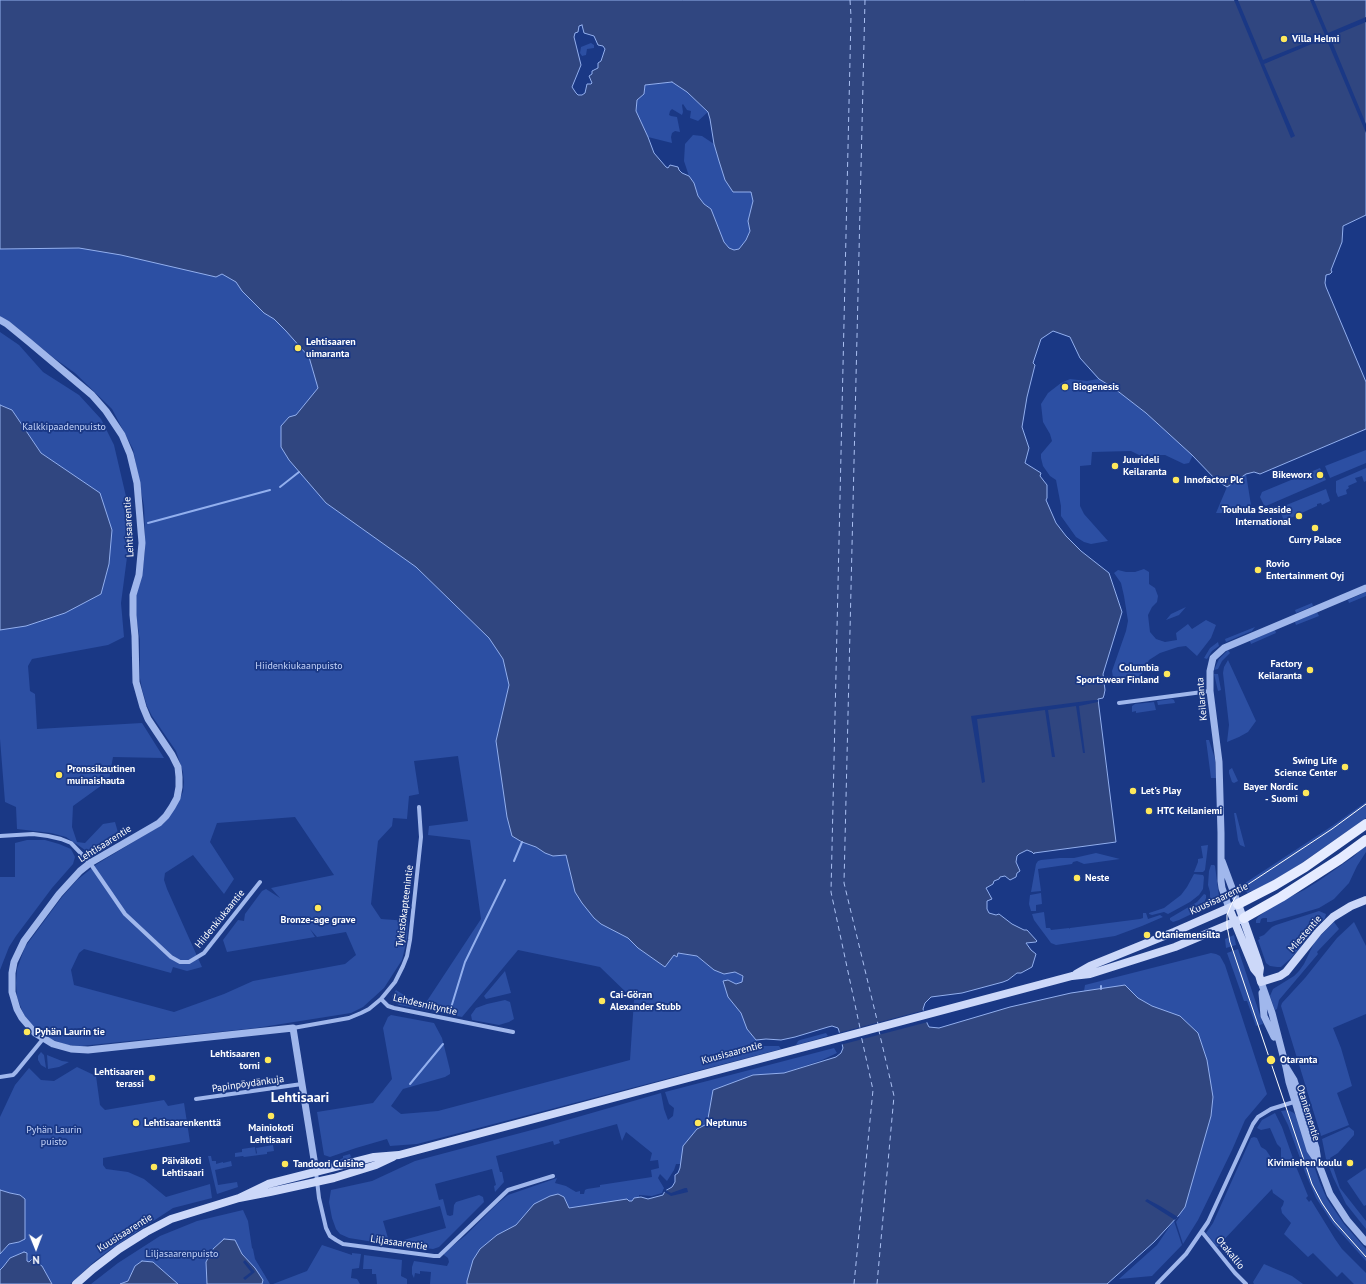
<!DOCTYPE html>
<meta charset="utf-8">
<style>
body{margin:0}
#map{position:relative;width:1366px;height:1284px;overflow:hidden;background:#1a3885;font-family:"PT Sans",sans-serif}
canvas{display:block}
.north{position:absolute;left:16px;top:1228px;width:40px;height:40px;-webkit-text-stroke:3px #1a3885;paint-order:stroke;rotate:179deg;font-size:11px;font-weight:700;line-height:16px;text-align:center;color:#fff}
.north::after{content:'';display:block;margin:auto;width:14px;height:18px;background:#fff;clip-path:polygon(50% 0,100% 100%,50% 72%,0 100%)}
</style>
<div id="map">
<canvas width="1366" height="1284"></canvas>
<div class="north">N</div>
</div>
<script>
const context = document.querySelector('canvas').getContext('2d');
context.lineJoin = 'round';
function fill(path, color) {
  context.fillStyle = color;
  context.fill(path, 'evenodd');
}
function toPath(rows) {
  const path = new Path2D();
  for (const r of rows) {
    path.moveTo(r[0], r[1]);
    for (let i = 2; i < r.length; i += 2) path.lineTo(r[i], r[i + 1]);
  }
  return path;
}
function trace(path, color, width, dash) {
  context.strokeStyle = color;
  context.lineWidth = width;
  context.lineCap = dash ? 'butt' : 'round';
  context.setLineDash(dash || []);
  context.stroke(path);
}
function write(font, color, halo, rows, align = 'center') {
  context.font = font + ' "PT Sans",sans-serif';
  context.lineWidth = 3.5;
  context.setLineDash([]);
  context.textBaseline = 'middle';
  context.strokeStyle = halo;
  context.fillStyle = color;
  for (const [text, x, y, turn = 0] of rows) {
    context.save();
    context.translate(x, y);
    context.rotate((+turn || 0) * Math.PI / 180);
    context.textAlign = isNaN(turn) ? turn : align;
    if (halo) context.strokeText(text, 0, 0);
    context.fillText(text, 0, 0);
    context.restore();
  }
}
fill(toPath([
 [591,43,594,45,594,48,587,49,586,55,582,56,580,53,581,47],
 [672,82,687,92,708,112,698,121,690,118,691,111,687,110,683,104,682,105,683,112,682,115,672,109,670,111,669,115,671,116,677,117,680,132,675,131,672,133,671,137,672,143,648,137,636,111,637,100,644,94,645,85],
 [693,135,702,136,714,144,719,161,751,192,753,201,748,221,750,230,746,240,739,249,734,250,729,248,724,242,711,209,704,204,698,196,694,183,689,176,684,161,685,144],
 [0,220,210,256,292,336,309,357,318,388,495,633,578,848,665,967,674,955,678,953,697,956,714,970,724,974,734,971,743,977,783,1036,781,1040,766,1039,756,1041,760,1046,779,1046,781,1049,417,1144,390,1146,387,1139,356,1148,330,1157,324,1155,317,1112,373,1103,392,1079,383,1028,388,1017,391,1015,434,1023,442,1038,450,1070,450,1074,445,1077,403,1089,391,1106,401,1114,438,1111,630,1060,634,1000,600,967,518,950,462,1017,399,1005,392,1000,392,996,396,990,423,1007,481,919,470,840,428,835,429,826,468,821,458,756,414,761,419,794,409,796,407,819,393,818,392,826,378,841,371,904,381,919,408,921,407,939,402,960,384,988,363,1007,351,1013,256,1028,81,1046,67,1045,45,1037,36,1029,25,1018,17,997,16,983,17,969,25,947,62,897,77,880,97,864,163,824,175,808,183,792,184,782,183,772,176,751,152,716,147,706,142,689,140,678,140,640,136,615,136,595,142,575,145,551,145,532,144,506,133,449,112,409,75,373,54,358,10,322,0,318],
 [295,817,334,875,271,888,280,898,266,889,262,891,245,914,244,921,238,920,223,940,227,952,315,937,310,929,317,937,346,932,356,955,345,964,253,981,224,994,174,1012,74,985,71,970,79,953,84,949,171,973,173,967,187,971,202,967,167,889,164,880,165,873,193,855,224,894,234,879,210,842,217,823],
 [1057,324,1246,474,1251,505,1231,513,1216,513,1227,487,1217,481,1193,455,1189,463,1184,464,1165,455,1157,455,1151,461,1131,451,1092,452,1091,465,1080,466,1080,506,1084,514,1108,541,1091,544,1084,542,1076,537,1061,516,1061,506,1056,480,1050,476,1043,466,1041,458,1041,454,1052,441,1050,434,1043,422,1041,404,1048,393,1061,383,1070,379,1087,381,1098,379,1080,358,1071,337,1053,330],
 [0,332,19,345,43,372,79,395,101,419,114,445,128,505,129,542,121,603,124,637,108,645,32,659,28,666,30,691,35,694,37,729,142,723,164,758,113,757,109,780,73,806,72,827,77,842,85,843,103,824,115,822,119,836,98,848,88,852,66,837,51,833,17,829,16,807,5,802,0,739,0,611,100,493,41,453,12,410,0,405],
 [1366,450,1366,463,1330,478,1325,466],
 [1320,468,1326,480,1266,506,1264,505,1260,497,1262,492],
 [1366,468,1366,481,1364,482,1362,476,1355,478,1357,482,1348,486,1349,488,1346,490,1347,494,1338,497,1336,492,1336,481],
 [1326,489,1330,501,1322,505,1321,503,1317,504,1317,506,1284,521,1279,508],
 [1144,569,1149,572,1149,584,1155,588,1158,596,1157,602,1152,607,1148,615,1150,632,1156,639,1165,642,1177,640,1176,633,1188,624,1192,629,1206,620,1216,625,1211,638,1197,656,1186,646,1178,647,1160,653,1149,660,1138,681,1114,684,1112,671,1126,631,1128,621,1124,596,1121,583,1114,573,1118,570,1126,572,1135,572],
 [1366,592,1366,596,1349,603,1348,600],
 [1312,603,1313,606,1296,613,1295,610],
 [1186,607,1179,615,1166,620,1171,614],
 [1317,612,1319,616,1296,625,1295,622],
 [1255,627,1252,631,1247,633,1226,642,1225,639],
 [1275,630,1276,633,1251,644,1250,641],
 [1218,642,1219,646,1212,651,1207,659,1204,658,1210,648],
 [1228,650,1230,653,1222,661,1218,669,1214,670,1219,659],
 [1228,660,1256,721,1248,732,1239,737,1227,742,1229,725,1223,673,1224,667],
 [1214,674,1218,674,1221,690,1218,691],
 [1172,699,1174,700,1175,703,1158,705,1157,701],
 [1154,702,1156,710,1136,713,1136,711,1132,712,1132,706,1135,704],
 [1206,740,1209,740,1215,759,1216,778,1211,778],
 [1232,768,1238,781,1234,783,1232,782,1229,773,1229,770],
 [1366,802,1366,818,1299,865,1254,892,1250,891,1248,893,1239,887,1332,826],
 [1234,813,1236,813,1245,847,1240,845,1238,840],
 [27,840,45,840,59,844,71,849,75,857,73,864,52,888,16,936,9,947,0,970,0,877,15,877,15,843],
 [1208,845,1205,870,1203,872,1194,872,1198,862,1198,859,1203,858,1201,846],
 [1366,845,1366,852,1357,866,1349,883,1334,899,1319,908,1299,914,1271,922,1267,922,1267,918,1263,918,1261,919,1260,923,1256,923,1256,920,1258,917,1272,906,1304,890,1320,880,1353,857],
 [1096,853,1120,859,1084,864,1077,861,1073,862,1072,864,1038,869,1041,891,1031,892,1036,864,1038,861,1041,860,1060,858,1074,858],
 [1211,865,1214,865,1215,866,1219,896,1210,902,1210,892,1208,885,1209,871],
 [1194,874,1203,875,1204,877,1203,889,1199,895,1190,902,1168,914,1164,912,1152,915,1149,914,1149,913,1164,908,1181,895,1187,887],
 [1041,893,1042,904,1036,905,1036,911,1031,911,1029,904,1030,895],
 [1204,894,1206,895,1206,898,1202,909,1179,920,1173,922,1170,920,1170,918,1197,902],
 [1319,911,1326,914,1325,918,1302,944,1300,948,1290,959,1281,967,1277,967,1270,966,1266,963,1258,940,1260,939,1259,937,1264,935,1272,927,1276,925],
 [1044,912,1046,928,1050,928,1051,930,1069,928,1070,929,1070,928,1140,919,1143,918,1143,913,1146,913,1148,919,1160,915,1163,917,1142,926,1115,936,1056,945,1051,943,1034,920,1032,914],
 [1334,922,1339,929,1317,952,1318,954,1279,1000,1277,1009,1275,1010,1270,996,1273,989,1294,976,1299,971,1304,964,1315,941],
 [1354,922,1366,946,1366,1014,1333,1028,1341,1048,1352,1086,1337,1093,1349,1125,1321,1136,1281,1006,1282,1003,1305,978,1337,938],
 [1234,935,1236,945,1226,948,1225,939],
 [1238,949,1263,1024,1256,1026,1247,1001,1244,1001,1227,953],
 [1211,953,1216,954,1220,956,1225,965,1267,1094,1245,1120,1232,1150,1198,1220,1183,1244,1176,1222,1180,1216,1178,1217,1197,1163,1211,1116,1206,1109,1071,993,1084,991,1085,985],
 [505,971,511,993,486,999,484,996],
 [505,1000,510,1002,514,1019,509,1022,499,1025,472,1020,471,1015,476,1008,487,1004],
 [826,1033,828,1036,796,1045,798,1041,800,1040],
 [834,1048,837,1053,822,1060,784,1073,753,1075,733,1096,680,1168,681,1164,676,1164,674,1170,667,1181,660,1174,658,1178,664,1188,662,1193,652,1196,639,1195,639,1198,634,1198,632,1201,611,1202,512,1284,430,1284,431,1272,420,1271,420,1274,415,1273,414,1278,412,1274,412,1267,414,1261,447,1266,449,1262,448,1258,444,1255,444,1253,466,1235,497,1204,508,1195,557,1178,555,1183,566,1186,576,1192,580,1191,580,1194,584,1194,585,1190,587,1189,600,1187,600,1185,652,1177,651,1170,659,1168,658,1160,650,1161,652,1153,626,1132,622,1141,617,1124,559,1140,560,1143,554,1145,553,1141,496,1156,500,1172,502,1172,504,1182,495,1192,494,1186,496,1185,492,1169,435,1184,439,1200,443,1199,447,1215,450,1216,453,1215,454,1205,456,1202,479,1195,483,1197,484,1202,439,1247,433,1249,392,1244,393,1243,446,1228,440,1206,383,1221,388,1238,380,1243,349,1238,340,1234,336,1229,332,1218,329,1202,331,1190,372,1181,415,1161,543,1127,661,1093,664,1109,668,1120,673,1116,674,1108,669,1104,665,1092],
 [41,1052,44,1055,46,1068,41,1065,38,1060,38,1056],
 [47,1055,62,1061,69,1062,59,1067,48,1069],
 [77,1067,96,1076,100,1105,105,1110,164,1100,168,1106,184,1103,190,1142,103,1158,103,1165,106,1169,128,1172,144,1179,166,1197,210,1184,212,1198,173,1208,111,1249,95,1261,70,1284,52,1284,42,1266,27,1261,28,1256,24,1252,10,1258,3,1267,0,1270,0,1254,9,1244,19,1242,25,1238,25,1199,20,1195,10,1193,0,1190,0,1117,15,1085,29,1068,41,1080,54,1081],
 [1288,1110,1294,1113,1297,1117,1320,1183,1327,1199,1344,1224,1366,1249,1366,1261,1333,1224,1316,1198,1305,1172,1288,1125,1281,1111],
 [1275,1113,1282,1127,1295,1164,1308,1196,1306,1198,1309,1202,1311,1200,1335,1239,1342,1249,1366,1273,1366,1284,1354,1284,1342,1272,1337,1277,1313,1253,1308,1257,1284,1234,1291,1223,1282,1213,1281,1208,1283,1205,1284,1201,1273,1193,1272,1189,1217,1247,1206,1233,1213,1223,1251,1138,1254,1137,1257,1138,1261,1147,1266,1150,1272,1159,1276,1161,1279,1160,1281,1158,1281,1148,1277,1144,1270,1128,1261,1130,1257,1128,1262,1120],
 [1349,1127,1354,1131,1354,1135,1338,1153,1330,1158,1340,1188,1366,1221,1366,1229,1346,1204,1333,1177,1326,1159,1322,1139],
 [273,1145,274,1151,267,1152,267,1154,244,1157,243,1156,235,1157,235,1153,242,1152,242,1149,255,1147,256,1154,257,1153,256,1148],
 [350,1154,351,1157,332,1166,331,1162,333,1160,336,1159,337,1161,343,1158,343,1156],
 [208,1156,211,1156,212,1161,216,1161,216,1164,223,1162,223,1163,231,1161,232,1166,215,1170,218,1185,237,1182,238,1187,217,1194],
 [1366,1168,1366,1205,1364,1206,1347,1181],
 [243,1210,248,1221,252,1248,253,1249,255,1259,270,1284,262,1284,263,1280,255,1268,242,1254,238,1245,206,1262,207,1284,178,1284,153,1263,129,1278,128,1281,120,1284,91,1284,118,1263,160,1236,197,1221],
 [1175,1220,1174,1221,1182,1245,1152,1276,1119,1279,1157,1245,1172,1223,1154,1242,1116,1276,1044,1284],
 [322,1245,352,1255,352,1253,361,1254,359,1268,352,1269,351,1278,357,1279,360,1284,273,1284,307,1271],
 [364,1255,402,1260,401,1276,407,1279,407,1284,377,1284,376,1274,372,1274,372,1269,363,1269],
 [1264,1264,1292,1276,1303,1284,1254,1284,1253,1282]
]), '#2c4fa3');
const water = toPath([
 [0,0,1366,0,1366,215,1343,226,1342,242,1331,270,1332,272,1330,274,1326,275,1325,283,1326,287,1366,382,1366,429,1260,474,1254,472,1246,474,1227,487,1217,481,1192,455,1146,413,1115,389,1099,379,1080,358,1070,337,1053,331,1041,339,1033,363,1035,365,1027,397,1022,427,1029,448,1025,463,1041,473,1040,476,1047,485,1047,498,1046,500,1056,523,1066,536,1081,551,1109,573,1122,612,1103,674,1105,690,1104,695,1103,698,1098,699,1116,842,1034,853,1034,854,1032,852,1027,850,1019,854,1017,856,1016,862,1020,871,1017,873,1016,877,1010,880,1005,876,1000,877,999,879,994,881,993,884,986,888,992,899,987,901,987,909,989,913,996,915,999,914,1012,924,1024,930,1027,930,1037,941,1036,942,1026,943,1031,950,1036,954,1032,967,1021,973,1017,973,1008,980,1003,982,962,993,931,997,925,1003,923,1009,927,1023,929,1027,939,1028,1010,1007,1071,993,1125,985,1138,998,1152,1006,1180,1016,1198,1033,1207,1060,1213,1097,1211,1116,1185,1207,1179,1215,1154,1242,1107,1284,467,1284,467,1281,473,1260,480,1249,497,1235,516,1225,534,1204,550,1196,558,1194,564,1197,569,1208,627,1199,629,1201,632,1201,634,1198,641,1197,648,1199,663,1195,665,1191,672,1187,675,1182,675,1175,678,1173,680,1168,683,1146,697,1129,707,1124,713,1090,753,1075,784,1073,836,1057,841,1053,843,1048,839,1031,838,1028,832,1026,828,1027,795,1037,781,1040,766,1039,756,1040,747,1029,741,1013,728,997,723,981,728,980,736,984,742,982,743,976,735,972,724,974,714,970,697,956,678,953,677,957,674,955,665,967,638,948,628,938,601,924,594,918,582,903,575,892,566,855,553,856,545,853,536,847,522,842,512,836,507,817,496,741,509,685,503,659,489,638,416,567,326,503,289,460,281,447,281,426,289,417,296,415,318,388,309,357,286,331,274,319,264,313,242,291,236,282,222,274,216,277,121,255,79,248,0,249,0,0],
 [582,25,584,33,594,36,598,45,603,46,605,49,601,61,598,63,598,68,592,71,592,74,589,76,592,83,591,84,587,84,585,93,582,95,578,95,576,93,572,87,581,65,574,37,575,33,578,32,579,26,582,25],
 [672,82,687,92,708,112,710,119,714,144,719,161,725,180,733,192,751,192,753,201,748,221,750,231,746,240,739,249,734,250,729,248,724,242,711,209,704,204,698,196,694,183,689,176,682,173,679,170,678,167,670,165,668,168,666,167,654,153,648,137,636,111,637,100,644,94,645,85,672,82],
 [0,405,12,410,41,453,100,493,112,530,109,564,101,594,65,613,26,626,0,630,0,405],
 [0,1190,10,1193,20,1195,25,1199,25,1239,19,1242,9,1244,0,1254,0,1190],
 [224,1239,235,1240,242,1254,255,1268,263,1280,262,1284,207,1284,206,1262,213,1249,224,1239],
 [24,1252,27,1253,27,1261,29,1262,32,1259,42,1266,52,1284,0,1284,0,1270,3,1267,10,1258,24,1252],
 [142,1261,153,1262,178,1284,120,1284,128,1281,135,1266,142,1261]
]);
fill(water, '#304680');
trace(water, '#92afee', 1);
fill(toPath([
 [1234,0,1238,0,1263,60,1325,35,1310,0,1314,0,1328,33,1366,17,1366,22,1330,37,1366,124,1366,133,1326,38,1264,64,1295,136,1291,138],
 [1094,700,1098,700,1098,702,1079,706,1085,753,1083,753,1076,706,1048,710,1055,757,1052,757,1045,710,977,719,985,782,982,783,971,716],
 [925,1010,928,1022,840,1045,838,1033],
 [685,1188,687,1188,688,1192,671,1196,663,1191,664,1189,671,1193],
 [1147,1199,1160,1206,1178,1217,1175,1220,1145,1201],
 [245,1260,255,1272,245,1280,243,1278,251,1272,243,1262]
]), '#1a3885');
trace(toPath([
 [280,487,299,472],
 [148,523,270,490],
 [514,861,522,842],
 [1101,989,1101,986],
 [450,1011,465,962,505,880],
 [410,1084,443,1044]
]), '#92afee', 2);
trace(toPath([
 [850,0,851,16,831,892,860,1028],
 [865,0,844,883,878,1024],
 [854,1284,873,1090,861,1035],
 [877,1284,894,1096,879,1031]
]), '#abc1f3', 1, [5, 4]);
trace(toPath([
 [1119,703,1210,691],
 [0,836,33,834,48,836,61,839,71,843,90,863,125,914,171,957,180,962,189,962,204,953,260,882],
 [381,999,388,1006,394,1008,513,1032],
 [293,1028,349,1018,361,1013,369,1009,381,999,395,982,403,966,407,956,410,940,421,837,419,807],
 [0,1077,13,1075,16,1072,43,1039],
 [196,1099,302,1084],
 [316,1172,319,1198,326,1228,330,1236,336,1240,343,1244,434,1256,439,1256,508,1190,553,1176],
 [1202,1232,1235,1273,1246,1284],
 [1157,1284,1186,1254,1208,1222,1253,1124,1258,1117,1271,1109,1297,1101]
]), '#a0b7ec', 4);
trace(toPath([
 [0,320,7,324,29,342,92,395,106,411,122,435,130,454,137,483,142,543,139,575,133,595,133,615,135,636,136,682,143,707,148,719,172,755,178,767,179,777,179,787,177,798,172,807,166,816,159,823,90,863,80,871,59,894,24,941,14,962,12,973,12,992,17,1009,22,1018,35,1033,53,1044,71,1049,88,1050,293,1028,316,1172],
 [1222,861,1238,904],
 [1229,908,1222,888,1221,881,1221,833,1219,762,1210,691,1210,671,1213,658,1224,648,1366,588],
 [1261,982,1272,1013,1286,1067,1289,1082,1310,1150,1318,1162],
 [1262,993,1264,1016,1274,1037],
 [1286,1067,1294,1080,1316,1148,1318,1162,1330,1194,1347,1220,1366,1242]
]), '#a0b7ec', 7);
trace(toPath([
 [1229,908,1254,969,1259,975],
 [1076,974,1090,966,1174,932,1238,904,1258,961,1260,968,1259,975,1261,982,1280,976,1286,972,1318,932,1333,917,1351,906,1366,900],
 [239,1198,268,1184,374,1157,399,1155,1072,976,1090,974,1175,947,1244,918],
 [76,1284,93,1269,119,1249,146,1232,171,1219,239,1198,270,1192,334,1178,376,1165,393,1157]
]), '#ccd8f9', 8);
trace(toPath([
 [1238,904,1275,885,1305,867,1366,824],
 [1244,918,1281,897,1340,859,1366,840]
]), '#e5ebff', 10);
trace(toPath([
 [1366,804,1332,829,1244,887,1236,896,1231,905,1227,915,1227,926,1230,942,1312,1184,1322,1203,1334,1221,1366,1257]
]), '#fff', 1);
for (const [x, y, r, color] of [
 [1284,39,4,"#fee85b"],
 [298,348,4,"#fee85b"],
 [1065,387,4,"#fee85b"],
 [1115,466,4,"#fee85b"],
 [1320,475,4,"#fee85b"],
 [1176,480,4,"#fee85b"],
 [1299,516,4,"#fee85b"],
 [1315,528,4,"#fee85b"],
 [1258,570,4,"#fee85b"],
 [1310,670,4,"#fee85b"],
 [1167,674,4,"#fee85b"],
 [1345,767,4,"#fee85b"],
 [59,775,4,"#fee85b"],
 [1133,791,4,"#fee85b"],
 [1306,793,4,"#fee85b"],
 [1149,811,4,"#fee85b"],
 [1077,878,4,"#fee85b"],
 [318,908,4,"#fee85b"],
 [1147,935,4,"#fee85b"],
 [602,1001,4,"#fee85b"],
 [27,1032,4,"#fee85b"],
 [268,1060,4,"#fee85b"],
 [1271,1060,5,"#fee85b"],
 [152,1078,4,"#fee85b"],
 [271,1116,4,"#fee85b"],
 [136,1123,4,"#fee85b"],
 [698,1123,4,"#fee85b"],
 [1350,1163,4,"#fee85b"],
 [285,1164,4,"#fee85b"],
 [154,1167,4,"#fee85b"]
]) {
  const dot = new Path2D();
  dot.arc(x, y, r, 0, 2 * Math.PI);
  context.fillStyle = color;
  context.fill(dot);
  trace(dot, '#1a3885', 1.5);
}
write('bold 10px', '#fff', '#1a3885', [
 ["Villa Helmi",1292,39],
 ["Lehtisaaren",306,342],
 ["uimaranta",306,354],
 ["Biogenesis",1073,387],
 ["Juurideli",1123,460],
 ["Keilaranta",1123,472],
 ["Bikeworx",1312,475,"right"],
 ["Innofactor Plc",1184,480],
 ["Touhula Seaside",1291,510,"right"],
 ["International",1291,522,"right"],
 ["Curry Palace",1315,540,"center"],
 ["Rovio",1266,564],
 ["Entertainment Oyj",1266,576],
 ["Factory",1302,664,"right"],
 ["Keilaranta",1302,676,"right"],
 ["Columbia",1159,668,"right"],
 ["Sportswear Finland",1159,680,"right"],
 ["Swing Life",1337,761,"right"],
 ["Science Center",1337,773,"right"],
 ["Pronssikautinen",67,769],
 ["muinaishauta",67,781],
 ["Bayer Nordic",1298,787,"right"],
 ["- Suomi",1298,799,"right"],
 ["Let's Play",1141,791],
 ["HTC Keilaniemi",1157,811],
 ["Neste",1085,878],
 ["Bronze-age grave",318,920,"center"],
 ["Otaniemensilta",1155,935],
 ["Cai-Göran",610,995],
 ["Alexander Stubb",610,1007],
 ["Pyhän Laurin tie",35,1032],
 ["Lehtisaaren",260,1054,"right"],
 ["torni",260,1066,"right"],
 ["Otaranta",1280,1060],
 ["Lehtisaaren",144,1072,"right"],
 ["terassi",144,1084,"right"],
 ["Lehtisaarenkenttä",144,1123],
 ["Neptunus",706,1123],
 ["Mainiokoti",271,1128,"center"],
 ["Lehtisaari",271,1140,"center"],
 ["Päiväkoti",162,1161],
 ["Lehtisaari",162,1173],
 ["Kivimiehen koulu",1342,1163,"right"],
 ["Tandoori Cuisine",293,1164]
], 'left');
write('10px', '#c5d4f9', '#1a3885', [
 ["Kalkkipaadenpuisto",64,427],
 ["Hiidenkiukaanpuisto",299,666],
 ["Pyhän Laurin",54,1130],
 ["puisto",54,1142],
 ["Liljasaarenpuisto",182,1254]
]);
write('10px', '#fff', '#1a3885', [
 ["Lehtisaarentie",129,527,-93],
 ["Keilaranta",1202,699,-95],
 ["Lehtisaarentie",105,844,-32],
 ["Kuusisaarentie",1219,899,-25],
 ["Tykistökapteenintie",405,906,-83],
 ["Hiidenkiukaantie",220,919,-51],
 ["Miestentie",1305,934,-49],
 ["Lehdesniityntie",425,1005,13],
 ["Kuusisaarentie",732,1053,-15],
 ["Papinpöydänkuja",248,1084,-8],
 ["Otaniementie",1308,1113,73],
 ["Kuusisaarentie",125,1233,-32],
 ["Liljasaarentie",399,1243,8],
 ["Otakallio",1230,1253,51]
]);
write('bold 14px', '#fff', '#1a3885', [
 ["Lehtisaari",300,1098]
]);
</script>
